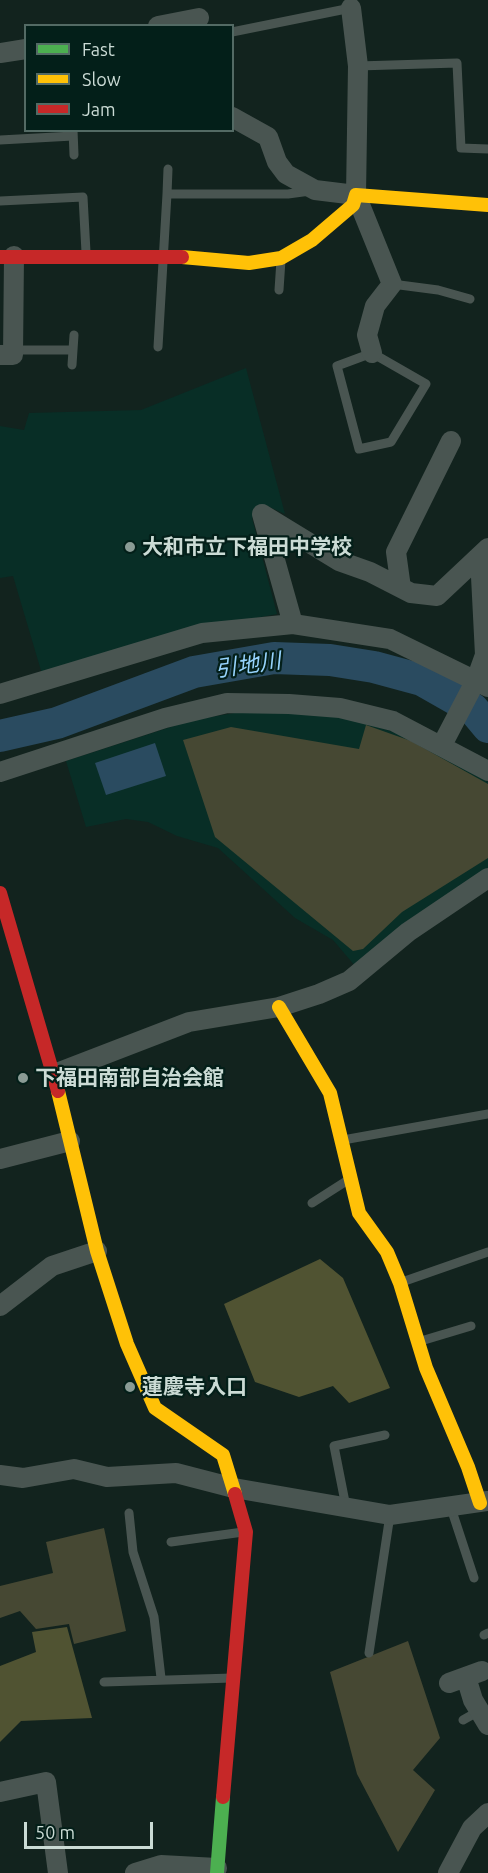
<!DOCTYPE html>
<meta charset="utf-8">
<style>
body{margin:0}
#map{position:relative;width:488px;height:1873px;overflow:hidden;background:#12231e;font-family:Ubuntu,sans-serif}
canvas{display:block}
.legend{position:absolute;left:24px;top:24px;width:210px;height:108px;box-sizing:border-box;background:#031f19;border:2px solid #536a64;margin:0;padding:8px 10px;list-style:none;font-size:18px;color:#cbdbd5}
.legend li{display:flex;align-items:center;gap:12px;height:30px}
.legend b{width:30px;border:2px solid #536a64}
.scale{position:absolute;left:24px;top:1822px;width:129px;height:27px;box-sizing:border-box;border:3px solid #cbdbd5;border-top:0;padding-left:8px;font-size:18px;line-height:21px;white-space:nowrap;color:#cbdbd5;-webkit-text-stroke:4px #031f19;paint-order:stroke}
</style>
<div id="map">
<canvas width="488" height="1873"></canvas>
<ul class="legend">
<li><b style="height:8px;background:#4caf50"></b>Fast</li>
<li><b style="height:8px;background:#ffc107"></b>Slow</li>
<li><b style="height:8px;background:#c62828"></b>Jam</li>
</ul>
<div class="scale">50 m</div>
</div>
<script>
const context = document.querySelector('canvas').getContext('2d');
context.lineJoin = 'round';
function fill(path, color) {
  context.fillStyle = color;
  context.fill(path, 'evenodd');
}
function toPath(rows) {
  const path = new Path2D();
  for (const r of rows) {
    path.moveTo(r[0], r[1]);
    for (let i = 2; i < r.length; i += 2) path.lineTo(r[i], r[i + 1]);
  }
  return path;
}
function trace(path, color, width, dash) {
  context.strokeStyle = color;
  context.lineWidth = width;
  context.lineCap = dash ? 'butt' : 'round';
  context.setLineDash(dash || []);
  context.stroke(path);
}
function write(font, color, halo, rows, align = 'center') {
  context.font = font + ' Ubuntu,"Noto Sans JP",sans-serif';
  context.lineWidth = 4.5;
  context.setLineDash([]);
  context.textBaseline = 'middle';
  context.strokeStyle = halo;
  context.fillStyle = color;
  for (const [text, x, y, turn = 0] of rows) {
    context.save();
    context.translate(x, y);
    context.rotate((+turn || 0) * Math.PI / 180);
    context.textAlign = isNaN(turn) ? turn : align;
    if (halo) context.strokeText(text, 0, 0);
    context.fillText(text, 0, 0);
    context.restore();
  }
}
fill(toPath([
 [246,368,285,514,267,506,252,518,277,614,167,635,42,674,13,576,0,578,0,426,24,430,29,413,141,410],
 [253,710,347,717,409,737,488,782,488,868,407,921,356,967,333,940,295,918,218,848,177,836,148,822,126,819,86,827,66,761,192,720]
]), '#082e26');
fill(toPath([
 [366,725,411,741,488,784,488,858,402,912,363,949,353,951,215,837,183,740,231,727,359,749],
 [104,1528,126,1631,74,1644,69,1624,36,1629,20,1611,0,1618,0,1586,53,1573,46,1542],
 [408,1641,440,1738,413,1770,435,1790,398,1852,357,1774,330,1672]
]), '#464833');
fill(toPath([
 [320,1259,343,1278,390,1388,349,1403,333,1386,299,1397,255,1382,224,1304],
 [67,1627,92,1718,21,1721,0,1742,0,1666,36,1652,32,1632]
]), '#505332');
fill(toPath([
 [155,743,166,776,106,795,95,763]
]), '#2a4b60');
trace(toPath([
 [0,736,57,723,194,672,274,658,330,660,374,667,422,680,473,709,488,727]
]), '#2a4b60', 32);
trace(toPath([
 [232,32,351,8,351,6],
 [358,66,457,63,461,148,488,149],
 [73,130,74,155],
 [0,140,73,136],
 [167,194,168,169],
 [0,201,83,197,86,252],
 [392,284,438,290,470,299],
 [279,290,281,260],
 [158,347,167,194,288,194,310,191],
 [13,350,73,350],
 [372,353,426,384,391,442,359,449,337,366,372,353],
 [72,365,74,335],
 [343,1140,488,1114],
 [312,1203,348,1180],
 [402,1282,488,1252],
 [421,1341,471,1326],
 [346,1507,334,1446,385,1435],
 [451,1508,474,1578],
 [129,1513,133,1552,154,1617,161,1678],
 [171,1542,243,1532],
 [484,1635,488,1633],
 [369,1653,390,1515],
 [104,1682,232,1678],
 [463,1720,479,1711]
]), '#495551', 9);
trace(toPath([
 [351,8,358,66,356,195,392,284,375,306,367,335,372,353],
 [158,26,199,18],
 [0,53,26,49],
 [232,117,268,137,277,162,286,174,315,190,356,195],
 [0,355,13,355,14,256],
 [401,588,396,552,451,441],
 [293,624,262,514,339,561,370,572,411,593,437,596,488,548],
 [0,694,202,633,293,624,390,639,488,687],
 [442,745,476,680,485,655,480,557],
 [0,772,165,718,227,703,289,704,340,708,393,721,488,771],
 [54,1074,189,1022,279,1007,319,994,349,981,408,932,488,878],
 [0,1159,70,1141],
 [0,1306,52,1266,97,1251],
 [0,1475,23,1478,74,1469,107,1477,176,1473,234,1488,390,1515,488,1501],
 [466,1677,473,1700,488,1725],
 [449,1683,482,1671],
 [0,1792,46,1782,58,1873],
 [135,1873,161,1865,217,1868],
 [448,1873,472,1828,488,1813]
]), '#495551', 20);
trace(toPath([
 [217,1873,223,1797]
]), '#4caf50', 14);
trace(toPath([
 [182,257,249,263,281,258,312,240,353,205,356,195,488,205],
 [279,1007,330,1093,359,1213,387,1252,400,1283,426,1368,468,1467,480,1503],
 [58,1091,97,1251,127,1344,155,1408,223,1455,235,1494]
]), '#ffc107', 14);
trace(toPath([
 [0,257,182,257],
 [0,893,58,1091],
 [223,1797,246,1532,235,1494]
]), '#c62828', 14);
for (const [x, y, r, color] of [
 [130,547,6,"#8a9b95"],
 [23,1078,6,"#8a9b95"],
 [130,1387,6,"#8a9b95"]
]) {
  const dot = new Path2D();
  dot.arc(x, y, r, 0, 2 * Math.PI);
  context.fillStyle = color;
  context.fill(dot);
  trace(dot, '#031f19', 2);
}
write('bold 21px', '#cbdbd5', '#031f19', [
 ["大和市立下福田中学校",142,547],
 ["下福田南部自治会館",35,1078],
 ["蓮慶寺入口",142,1387]
], 'left');
write('italic 22px', '#96d3fd', '#031f19', [
 ["引地川",248,665,-8]
]);
</script>
